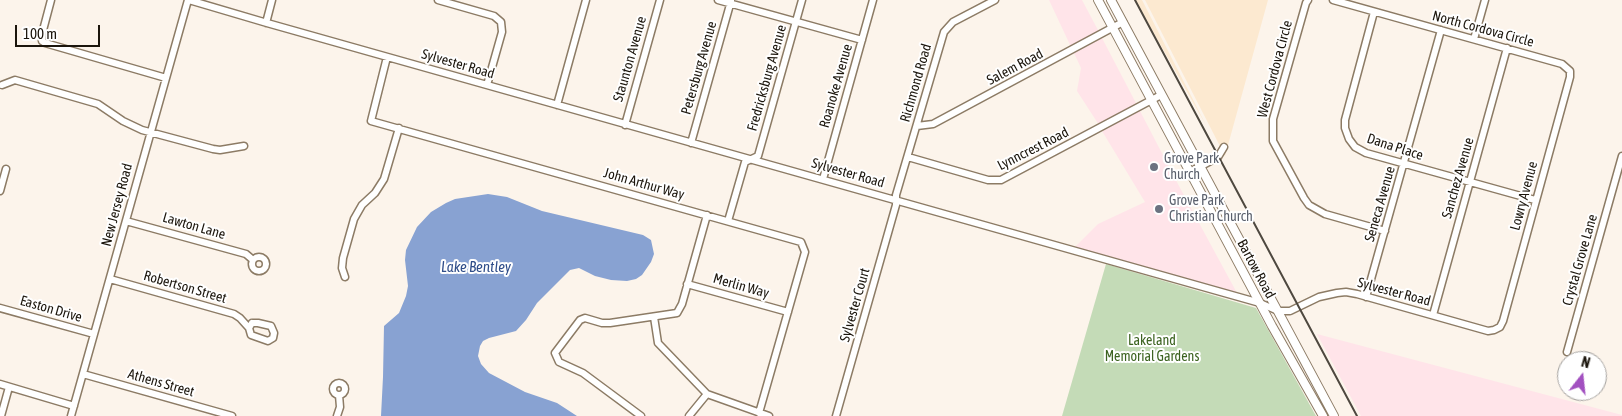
<!DOCTYPE html>
<style>
body{margin:0}
#map{position:relative;width:1622px;height:416px;overflow:hidden;background:#fcf4eb;font-family:"Asap Condensed",sans-serif}
canvas{display:block}
.north{position:absolute;left:1557px;top:351px;width:50px;height:50px;box-sizing:border-box;background:#fff;border:1px solid #a4a19e;border-radius:50%;rotate:16deg;font-size:14px;font-weight:700;line-height:20px;text-align:center;color:#1b150c}
.north::after{content:'';display:block;margin:auto;width:18px;height:22px;background:#a250c0;clip-path:polygon(50% 0,100% 100%,50% 72%,0 100%)}
.scale{position:absolute;left:15px;top:25px;width:85px;height:22px;box-sizing:border-box;border:2px solid #1b150c;border-top:0;padding-left:6px;font-size:15px;line-height:18px;white-space:nowrap;color:#1b150c;-webkit-text-stroke:4px #fff;paint-order:stroke}
</style>
<div id="map">
<canvas width="1622" height="416"></canvas>
<div class="north">N</div>
<div class="scale">100 m</div>
</div>
<script>
const context = document.querySelector('canvas').getContext('2d');
context.lineJoin = 'round';
function fill(path, color) {
  context.fillStyle = color;
  context.fill(path, 'evenodd');
}
function toPath(rows) {
  const path = new Path2D();
  for (const r of rows) {
    if (r.length === 3) {
      path.moveTo(r[0] + r[2], r[1]);
      path.arc(r[0], r[1], r[2], 0, 2 * Math.PI);
      continue;
    }
    path.moveTo(r[0], r[1]);
    for (let i = 2; i < r.length; i += 2) path.lineTo(r[i], r[i + 1]);
  }
  return path;
}
function trace(path, color, width, dash) {
  context.strokeStyle = color;
  context.lineWidth = width;
  context.lineCap = dash ? 'butt' : 'round';
  context.setLineDash(dash || []);
  context.stroke(path);
}
function write(font, color, halo, rows, align = 'center') {
  context.font = font + ' "Asap Condensed",sans-serif';
  context.lineWidth = 4;
  context.setLineDash([]);
  context.textBaseline = 'middle';
  context.strokeStyle = halo;
  context.fillStyle = color;
  for (const [text, x, y, turn = 0] of rows) {
    context.save();
    context.translate(x, y);
    context.rotate((+turn || 0) * Math.PI / 180);
    context.textAlign = isNaN(turn) ? turn : align;
    if (halo) context.strokeText(text, 0, 0);
    context.fillText(text, 0, 0);
    context.restore();
  }
}
fill(toPath([
 [1049,0,1082,0,1099,32,1071,47],
 [1102,38,1137,105,1099,125,1077,91,1081,68,1074,53],
 [1140,111,1179,186,1237,293,1075,247,1098,224,1145,202,1102,131],
 [1317,334,1622,415,1622,416,1361,416]
]), '#ffe4e9');
fill(toPath([
 [1135,0,1142,0,1207,127],
 [1145,0,1268,0,1225,156]
]), '#fce9d0');
fill(toPath([
 [1106,264,1256,308,1316,416,1062,416]
]), '#c4dbb7');
fill(toPath([
 [488,194,507,197,542,211,643,235,651,240,654,254,651,262,642,275,636,279,627,281,611,280,595,276,579,268,570,270,537,303,526,320,516,331,489,338,483,341,480,346,478,356,481,364,489,373,525,392,557,403,577,416,381,416,383,377,384,326,399,313,406,296,408,286,405,260,406,250,417,227,431,212,446,203,455,199]
]), '#88a2d2');
const minor = toPath([
 [51,0,42,34,42,41,45,43,166,78],
 [189,0,267,23,1260,303,1278,311,1290,311,1319,297,1337,293,1346,292,1357,294,1488,331,1494,330,1500,327,1503,321,1570,77,1570,71,1562,64,1333,0],
 [438,0,494,16,501,22,502,32,487,85],
 [718,0,862,40],
 [1308,0,1306,3,1273,119,1273,141,1304,198,1309,205,1325,214,1385,231],
 [1374,12,1345,120,1345,128,1349,139,1355,147,1366,153,1535,200],
 [266,23,272,0],
 [1474,39,1485,0],
 [387,57,371,121,801,242,805,252,759,413],
 [2,85,15,80,98,104,123,121,142,130,213,149,220,150,244,146],
 [557,105,586,0],
 [625,125,660,0],
 [917,126,933,124,1123,22],
 [691,143,731,1],
 [908,157,988,180,1001,180,1161,95],
 [1190,172,1218,157,1224,147],
 [823,179,873,0],
 [0,191,6,169],
 [126,221,246,254,253,260],
 [728,221,745,162,758,156,802,0],
 [259,264,7],
 [345,277,342,268,343,258,354,219,362,205,375,193,384,179,399,128],
 [110,279,234,314,240,318,249,328],
 [687,284,788,312],
 [1366,297,1441,30],
 [0,308,94,334],
 [1433,315,1507,48],
 [654,317,658,343,707,394,769,416],
 [252,323,258,323,271,326,274,333,273,338,268,341,251,335,249,328,252,323],
 [1567,352,1622,156],
 [83,374,232,416],
 [339,389,6],
 [0,384,74,406],
 [1,416,9,387],
 [71,416,188,0],
 [337,416,340,407,339,395],
 [641,416,583,373,559,362,555,353,580,320,585,318,602,323,610,323,677,313,682,304,707,215],
 [689,416,707,394],
 [836,416,896,205,896,195,944,32,953,22,995,0]
]);
const major = toPath([
 [1098,0,1272,326,1323,416],
 [1111,0,1334,416]
]);
trace(minor, '#8c7b65', 9);
trace(major, '#8c7b65', 10);
trace(minor, '#fff', 6);
trace(major, '#fff', 8);
trace(toPath([
 [1135,0,1357,416]
]), '#4e483f', 2);
for (const [x, y, r, color] of [
 [1154,167,5,"#6b7280"],
 [1159,209,5,"#6b7280"]
]) {
  const dot = new Path2D();
  dot.arc(x, y, r, 0, 2 * Math.PI);
  context.fillStyle = color;
  context.fill(dot);
  trace(dot, '#fff', 2);
}
write('14px', '#1b150c', '#fff', [
 ["North Cordova Circle",1483,29,15],
 ["Staunton Avenue",630,59,-74],
 ["Sylvester Road",458,64,16],
 ["Salem Road",1015,67,-28],
 ["Petersburg Avenue",699,68,-74],
 ["West Cordova Circle",1275,69,-75],
 ["Fredricksburg Avenue",767,78,-74],
 ["Richmond Road",916,83,-74],
 ["Roanoke Avenue",836,86,-74],
 ["Dana Place",1395,147,18],
 ["Lynncrest Road",1033,149,-27],
 ["Sylvester Road",848,173,16],
 ["Sanchez Avenue",1458,178,-74],
 ["John Arthur Way",644,184,16],
 ["Lowry Avenue",1524,196,-75],
 ["Seneca Avenue",1380,204,-74],
 ["New Jersey Road",117,205,-75],
 ["Lawton Lane",194,226,16],
 ["Crystal Grove Lane",1580,260,-74],
 ["Bartow Road",1256,269,62],
 ["Merlin Way",741,286,16],
 ["Robertson Street",185,287,16],
 ["Sylvester Road",1394,292,15],
 ["Sylvester Court",855,305,-74],
 ["Easton Drive",51,309,16],
 ["Athens Street",161,383,16]
]);
write('14px', '#5b616d', '#fff', [
 ["Grove Park",1164,159],
 ["Church",1164,175],
 ["Grove Park",1169,201],
 ["Christian Church",1169,217]
], 'left');
write('14px', '#3c6320', '#fff', [
 ["Lakeland",1152,341],
 ["Memorial Gardens",1152,357]
]);
write('italic 15px', '#2f4d89', '#fff', [
 ["Lake Bentley",476,267]
]);
</script>
